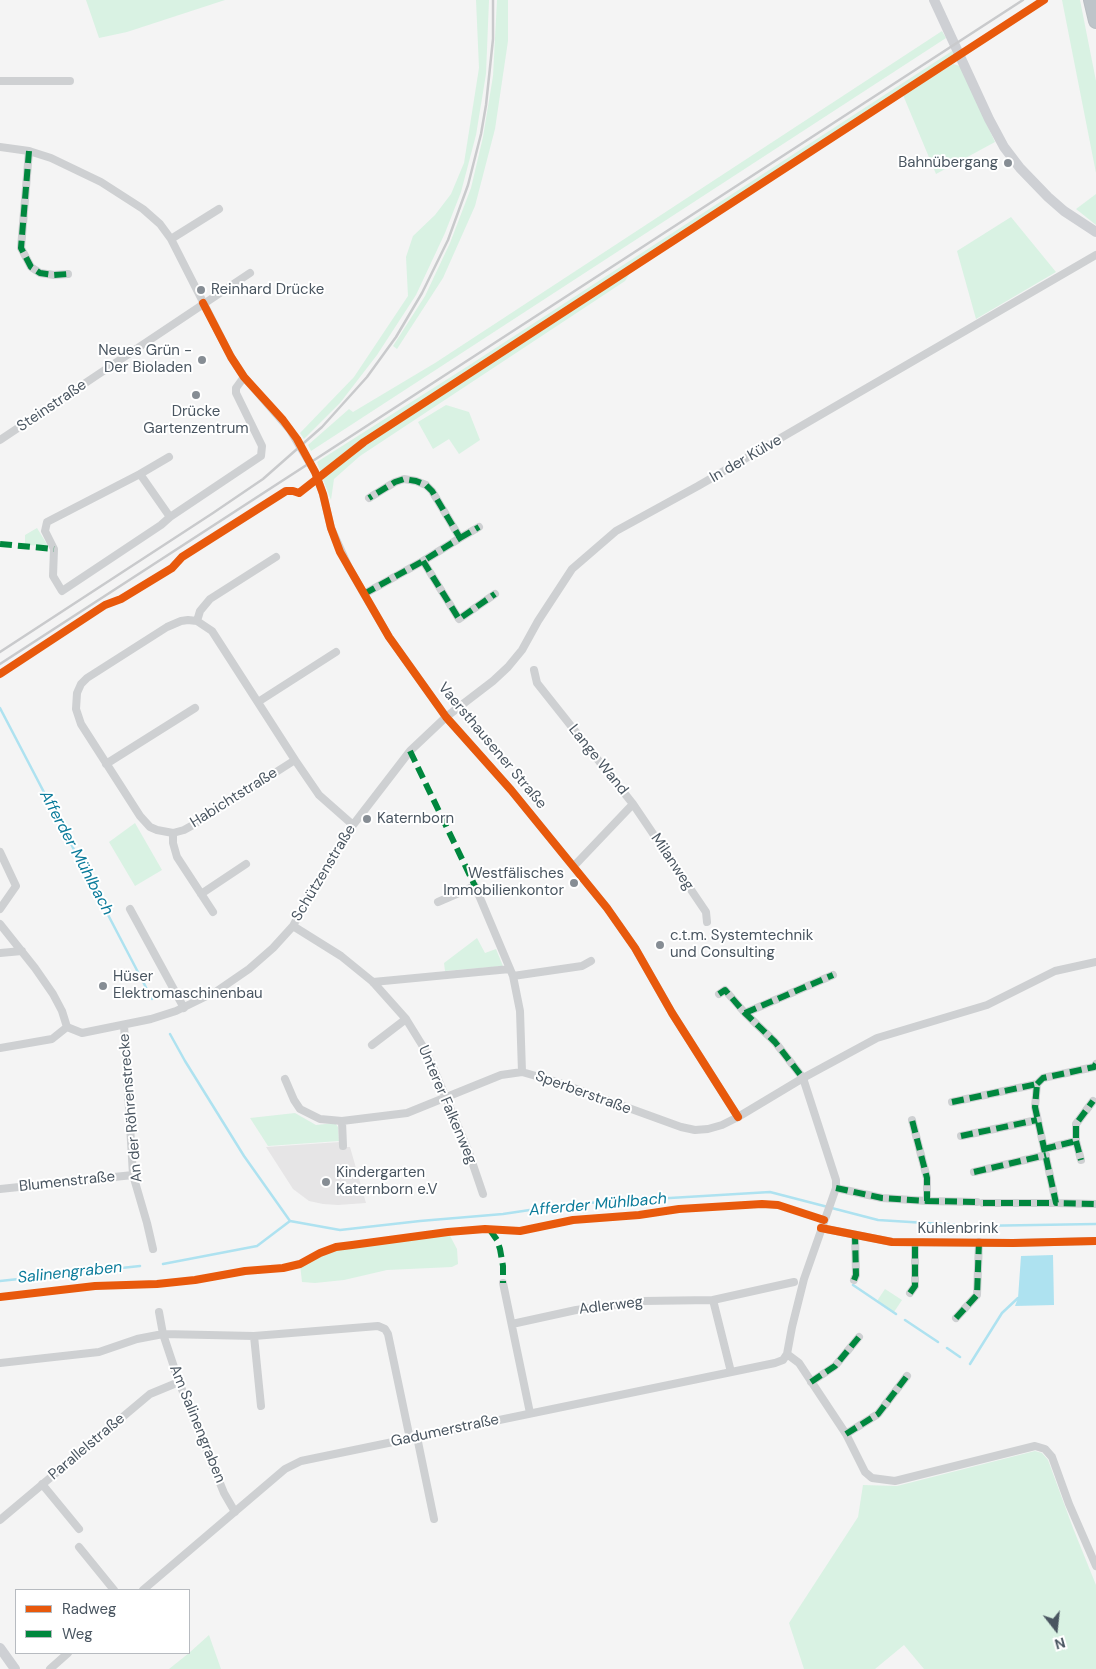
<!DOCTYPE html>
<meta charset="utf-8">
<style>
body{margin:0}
#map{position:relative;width:1096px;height:1669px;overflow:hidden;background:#f4f4f4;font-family:"DM Sans",sans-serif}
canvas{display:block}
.legend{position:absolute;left:15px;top:1589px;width:175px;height:65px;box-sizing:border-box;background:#fff;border:1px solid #b7bbc0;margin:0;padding:6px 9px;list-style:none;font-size:15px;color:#4a5661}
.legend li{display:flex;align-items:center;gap:10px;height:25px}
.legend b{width:25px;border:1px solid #b7bbc0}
.north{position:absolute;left:1031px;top:1604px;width:50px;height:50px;-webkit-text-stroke:4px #fff;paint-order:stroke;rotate:164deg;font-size:14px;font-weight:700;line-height:20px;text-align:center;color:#4a5661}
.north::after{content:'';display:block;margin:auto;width:18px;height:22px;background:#4a5661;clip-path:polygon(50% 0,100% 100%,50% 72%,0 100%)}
</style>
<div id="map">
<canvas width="1096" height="1669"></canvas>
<ul class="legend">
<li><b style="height:6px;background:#e8590c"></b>Radweg</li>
<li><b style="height:6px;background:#00873e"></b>Weg</li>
</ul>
<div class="north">N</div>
</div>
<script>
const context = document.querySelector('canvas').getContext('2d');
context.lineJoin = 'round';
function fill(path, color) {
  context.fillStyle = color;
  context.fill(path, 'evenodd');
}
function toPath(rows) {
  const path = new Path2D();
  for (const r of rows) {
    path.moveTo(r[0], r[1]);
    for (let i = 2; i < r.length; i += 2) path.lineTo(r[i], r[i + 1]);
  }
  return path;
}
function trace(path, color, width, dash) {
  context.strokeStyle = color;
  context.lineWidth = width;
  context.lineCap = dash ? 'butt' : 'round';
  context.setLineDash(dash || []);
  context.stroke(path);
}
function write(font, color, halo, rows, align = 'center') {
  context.font = font + ' "DM Sans",sans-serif';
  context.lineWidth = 4;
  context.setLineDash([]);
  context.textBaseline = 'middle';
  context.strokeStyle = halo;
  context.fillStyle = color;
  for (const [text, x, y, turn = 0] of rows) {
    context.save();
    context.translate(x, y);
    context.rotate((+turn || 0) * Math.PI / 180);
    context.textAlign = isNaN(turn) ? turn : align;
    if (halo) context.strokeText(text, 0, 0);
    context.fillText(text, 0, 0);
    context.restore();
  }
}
fill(toPath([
 [340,1142,342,1147,350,1147,366,1203,338,1205,323,1204,309,1201,293,1189,266,1147]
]), '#e6e5e6');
fill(toPath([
 [86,0,225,0,127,32,99,38],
 [476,0,489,0,486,74,476,135,461,192,445,233,416,295,377,355,340,403,304,439,300,433,354,377,408,296,406,257,413,236,435,215,451,194,464,163,479,68],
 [497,0,508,0,508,41,495,129,475,206,443,278,397,349,393,346,425,296,450,243,471,188,483,137,493,76],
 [1062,0,1080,0,1096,81,1096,173],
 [942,31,946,38,311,451,308,445,349,409,353,412,435,363],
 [952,51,954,55,366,437,321,473,317,462,468,366],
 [953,64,960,66,995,142,936,174,903,95],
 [1096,194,1096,225,1076,209],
 [1011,217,1056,272,976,319,957,251],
 [630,273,625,281,360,456,334,479,331,500,322,477,364,444],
 [446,405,469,412,480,440,459,454,449,439,433,449,418,422],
 [37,528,48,546,25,545,25,535],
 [135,823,162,870,135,886,109,842],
 [477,938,485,953,496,949,503,966,445,971,444,963],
 [295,1113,316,1125,335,1123,338,1127,339,1141,268,1146,250,1118],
 [448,1232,457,1249,458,1264,452,1267,387,1270,344,1280,315,1283,302,1282,300,1264,320,1253,336,1247],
 [885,1289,902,1300,894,1312,877,1301],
 [1035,1451,1042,1453,1048,1460,1073,1528,1096,1585,1096,1669,924,1669,904,1645,875,1669,804,1669,789,1623,858,1517,863,1485,897,1486],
 [209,1635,221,1669,169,1669,189,1653]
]), '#d9f2e3');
fill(toPath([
 [1053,1255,1054,1305,1015,1306,1018,1298,1021,1256]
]), '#aee2f0');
trace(toPath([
 [0,708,152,999],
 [170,1034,185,1061,244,1156,290,1221,340,1230,420,1221,503,1214,570,1204,770,1192,878,1220,974,1226,1096,1224],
 [163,1264,257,1246,290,1221],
 [0,1281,140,1266],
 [853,1285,896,1314],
 [905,1320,938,1342],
 [947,1348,960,1357],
 [970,1364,1002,1313,1018,1298]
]), '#aee2f0', 2.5);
const highway = toPath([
 [1091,0,1096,21]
]);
trace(highway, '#b9bec3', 16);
trace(toPath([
 [0,81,70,81],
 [0,147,29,151,51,158,101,182,143,209,160,224,171,239],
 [29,151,21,248,31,267,40,273,54,275,68,274],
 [219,209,171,239,231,357,244,377,290,430,315,472,323,494,331,528,349,568,389,637,446,717,511,790,607,908,635,948,672,1013,738,1117],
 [0,440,250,273],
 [140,474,169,457],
 [170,517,140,474,47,522,45,531,54,549,53,576,62,591,161,525,170,517,261,456,262,446,236,393,236,388,244,377],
 [460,538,479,527],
 [423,561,459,619,495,594],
 [364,594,423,561,460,538,432,491,426,485,416,481,404,479,395,482,369,498],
 [197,621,200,611,210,599,276,557],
 [534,670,537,683,633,804,574,866],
 [258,702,336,652],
 [106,764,195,708],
 [633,804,706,912,707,922],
 [173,833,184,830,193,825,295,760],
 [0,852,16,886,0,909],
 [201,894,246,864],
 [438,902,475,886,513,976,520,1011,522,1072],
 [130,909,184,1008],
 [213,912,177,857,173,843,173,833,157,830,150,827,140,816,81,724,76,709,77,693,81,684,87,678,167,627,181,621,188,620,197,621,212,631,295,760,319,795,353,825],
 [0,924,35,968,53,994,62,1011,67,1027],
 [293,926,341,956,373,982,406,1019,427,1053,468,1150,483,1194],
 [0,953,22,951],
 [513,976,582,966,591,961],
 [373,982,510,969],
 [719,994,725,990,745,1013,775,1042,803,1078,836,1180,836,1188,804,1279,792,1327,787,1354],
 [745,1013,833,975],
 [124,1025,133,1175,147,1223,153,1249],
 [67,1027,82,1033,151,1019,176,1011,217,991,249,969,273,948,293,926,308,897,353,825,410,751,446,717,493,681,508,667,522,650,538,621,572,569,616,531,698,486,1096,255],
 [372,1045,406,1019],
 [0,1048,52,1039,67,1027],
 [285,1079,294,1100,300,1109,320,1119,342,1121,407,1113,501,1075,522,1072,557,1082,681,1127,695,1130,708,1129,722,1125,738,1117,803,1078,877,1038,987,1005,1055,971,1096,962],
 [1037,1084,1043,1078,1094,1067,1096,1064],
 [952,1102,1037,1084,1035,1107,1056,1203,1096,1204],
 [342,1121,343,1146],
 [961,1136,1037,1120],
 [1076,1141,1081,1160],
 [1044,1149,1076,1141,1076,1124,1093,1101],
 [974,1172,1046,1155],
 [836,1188,882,1198,927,1201,927,1178,912,1120],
 [0,1189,133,1175],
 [927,1201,977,1202],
 [983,1203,1056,1203],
 [821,1228,892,1242,1013,1243,1096,1241],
 [854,1280,856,1275,855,1236],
 [503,1283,530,1413],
 [910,1293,915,1286,915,1243],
 [713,1300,794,1282],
 [956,1318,977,1295,979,1242],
 [512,1324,576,1310,643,1301,713,1300,731,1372],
 [254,1336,261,1406],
 [787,1354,799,1363,846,1434,865,1472,872,1478,895,1481,1035,1446,1045,1449,1052,1457,1069,1504,1096,1566],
 [0,1363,99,1352,137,1339,163,1334,159,1312],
 [811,1382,835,1366,859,1337],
 [846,1434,878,1414,907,1376],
 [417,1437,434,1519],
 [42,1484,79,1529],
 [235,1512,224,1493,179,1382,163,1334,254,1336,378,1326,385,1329,388,1334,410,1439],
 [0,1520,150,1394,179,1382],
 [79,1547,114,1590],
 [143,1590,285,1469,301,1461,775,1363,783,1360,787,1354],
 [50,1669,68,1653]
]), '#ced0d2', 8);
trace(toPath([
 [934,0,989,119,1004,147,1020,168,1048,197,1064,211,1096,232],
 [0,1648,15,1669]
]), '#ced0d4', 10);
trace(highway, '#bec4c9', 14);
trace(toPath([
 [0,652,213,513,263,479,322,427,367,377,396,337,422,293,448,240,468,185,481,134,486,105,493,39,493,0],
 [0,664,1023,0]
]), '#c9cacc', 2.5);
trace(toPath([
 [29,151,21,248,31,267,40,273,54,275,68,274],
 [460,538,479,527],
 [0,544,54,549],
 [423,561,459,619,495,594],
 [364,594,423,561,460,538,432,491,426,485,416,481,404,479,395,482,369,498],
 [410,751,475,886],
 [719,994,725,990,745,1013,775,1042,803,1078],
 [745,1013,833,975],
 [1037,1084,1043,1078,1094,1067,1096,1064],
 [952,1102,1037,1084,1035,1107,1056,1203,1096,1204],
 [961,1136,1037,1120],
 [1076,1141,1081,1160],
 [1044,1149,1076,1141,1076,1124,1093,1101],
 [974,1172,1046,1155],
 [836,1188,882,1198,927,1201,927,1178,912,1120],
 [927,1201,977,1202],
 [983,1203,1056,1203],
 [490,1230,497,1240,500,1249,503,1266,503,1283],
 [854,1280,856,1275,855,1236],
 [910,1293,915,1286,915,1243],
 [956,1318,977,1295,979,1242],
 [811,1382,835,1366,859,1337],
 [846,1434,878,1414,907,1376]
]), '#00873e', 6, [12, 6]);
trace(toPath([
 [203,303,231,357,244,377,283,420,297,439,315,472,323,494,331,528,340,552,389,637,446,717,511,790,607,908,635,948,672,1013,738,1117],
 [0,674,105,605,121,599,172,568,182,557,286,491,293,491,299,493,364,442,1044,0],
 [821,1228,892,1242,1013,1243,1096,1241],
 [0,1297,95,1286,157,1284,195,1280,245,1271,283,1268,300,1264,320,1253,336,1247,352,1245,448,1232,485,1229,520,1231,573,1220,639,1215,679,1209,762,1204,778,1205,824,1220]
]), '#e8590c', 8);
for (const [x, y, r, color] of [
 [1008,163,5,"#868d94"],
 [201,290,5,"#868d94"],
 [202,360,5,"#868d94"],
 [196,395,5,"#868d94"],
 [367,819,5,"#868d94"],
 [574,883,5,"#868d94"],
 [660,945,5,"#868d94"],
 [103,986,5,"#868d94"],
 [326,1182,5,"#868d94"]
]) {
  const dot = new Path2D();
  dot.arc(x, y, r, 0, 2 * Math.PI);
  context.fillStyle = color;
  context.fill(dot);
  trace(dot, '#fff', 2);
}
write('15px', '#4a5661', '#fff', [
 ["Bahnübergang",998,163,"right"],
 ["Reinhard Drücke",211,290],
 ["Neues Grün -",192,351,"right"],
 ["Der Bioladen",192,368,"right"],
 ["Drücke",196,412,"center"],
 ["Gartenzentrum",196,429,"center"],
 ["Katernborn",377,819],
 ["Westfälisches",564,874,"right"],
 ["Immobilienkontor",564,891,"right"],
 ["c.t.m. Systemtechnik",670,936],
 ["und Consulting",670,953],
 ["Hüser",113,977],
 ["Elektromaschinenbau",113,994],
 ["Kindergarten",336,1173],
 ["Katernborn e.V",336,1190]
], 'left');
write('15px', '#4a5661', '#fff', [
 ["Steinstraße",52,406,-34],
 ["In der Külve",746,459,-30],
 ["Vaersthausener Straße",492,746,50],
 ["Lange Wand",598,760,51],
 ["Habichtstraße",234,798,-32],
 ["Milanweg",672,862,56],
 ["Schützenstraße",324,873,-59],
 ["Sperberstraße",583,1093,20],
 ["Unterer Falkenweg",447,1105,67],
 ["An der Röhrenstrecke",131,1108,-95],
 ["Blumenstraße",67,1182,-6],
 ["Kuhlenbrink",958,1229],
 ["Adlerweg",611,1306,-7],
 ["Am Salinengraben",197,1424,68],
 ["Gadumerstraße",445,1431,-12],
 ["Parallelstraße",87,1447,-40]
]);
write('italic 16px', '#0c7c9b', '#fff', [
 ["Afferder Mühlbach",76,853,62],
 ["Afferder Mühlbach",598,1205,-5],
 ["Salinengraben",70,1273,-6]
]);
</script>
